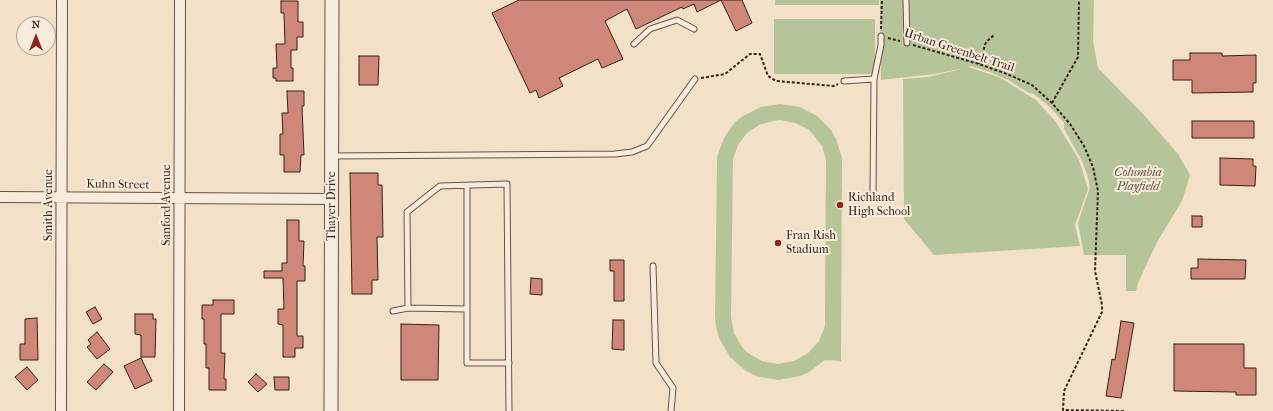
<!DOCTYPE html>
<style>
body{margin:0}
#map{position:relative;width:1273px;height:411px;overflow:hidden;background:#f3e1c7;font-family:"IM FELL French Canon",serif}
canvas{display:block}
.north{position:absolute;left:16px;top:16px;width:40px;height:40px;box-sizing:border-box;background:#f7ecdb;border:1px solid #ab9b8d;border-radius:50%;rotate:0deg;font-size:11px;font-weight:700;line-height:16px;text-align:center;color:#382118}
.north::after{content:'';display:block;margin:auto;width:14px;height:18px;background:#8f2418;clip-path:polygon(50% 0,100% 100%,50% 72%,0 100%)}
</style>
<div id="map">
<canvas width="1273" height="411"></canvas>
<div class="north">N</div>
</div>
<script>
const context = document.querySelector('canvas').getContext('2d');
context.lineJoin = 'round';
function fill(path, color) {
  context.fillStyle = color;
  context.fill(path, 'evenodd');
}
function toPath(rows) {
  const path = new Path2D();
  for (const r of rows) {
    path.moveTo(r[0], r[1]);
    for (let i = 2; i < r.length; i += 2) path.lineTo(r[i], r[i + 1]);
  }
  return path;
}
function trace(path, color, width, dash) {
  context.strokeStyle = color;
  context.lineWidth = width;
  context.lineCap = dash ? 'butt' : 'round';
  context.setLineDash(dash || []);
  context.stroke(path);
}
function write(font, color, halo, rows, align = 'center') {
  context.font = font + ' "IM FELL French Canon",serif';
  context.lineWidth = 4;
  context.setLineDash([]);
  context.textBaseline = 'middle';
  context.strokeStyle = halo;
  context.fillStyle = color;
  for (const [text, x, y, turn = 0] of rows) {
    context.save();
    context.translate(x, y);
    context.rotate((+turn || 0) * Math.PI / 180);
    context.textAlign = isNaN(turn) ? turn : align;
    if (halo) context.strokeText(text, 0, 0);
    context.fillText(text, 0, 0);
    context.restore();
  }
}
fill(toPath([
 [775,0,879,0,879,5,775,5],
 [880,0,1094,0,1093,41,1098,68,1144,115,1178,154,1190,175,1182,201,1157,242,1138,283,1136,291,1126,291,1126,255,1084,255,1078,223,1090,187,1088,177,1082,161,1064,129,1064,123,1050,107,1034,94,1029,93,1008,80,990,72,971,66,968,67,999,77,1036,100,1056,122,1079,160,1088,189,1075,225,1080,246,934,255,904,219,903,79,928,77,965,68,934,74,881,80],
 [774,19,875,19,875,74,774,74],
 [780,104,800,107,817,116,831,130,836,139,842,158,841,361,825,360,809,372,800,376,778,380,756,376,746,371,730,357,719,338,716,327,715,316,717,166,717,157,724,138,735,122,743,116,761,107],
 [780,120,795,123,808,129,813,134,822,146,826,160,825,317,825,326,819,341,808,353,794,361,778,364,762,361,748,353,742,347,734,333,731,317,733,159,738,145,747,133,759,125,773,121]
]), '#b6c499');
const building = toPath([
 [519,0,742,0,752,23,736,31,721,0,697,12,694,4,683,9,682,7,636,29,627,9,605,21,623,59,602,68,598,59,559,78,563,86,539,98,536,90,530,93,492,13,519,0],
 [281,1,298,1,298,22,303,22,303,37,297,37,297,50,291,50,291,68,293,68,293,81,276,81,276,78,273,78,273,68,277,68,276,44,285,44,284,13,281,13,281,1],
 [1190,53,1222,53,1222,56,1256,55,1256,83,1253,83,1253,92,1192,93,1192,80,1173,80,1173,60,1190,60,1190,53],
 [359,56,379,56,378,85,359,85,359,56],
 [287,91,304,91,304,106,302,106,304,155,301,155,300,172,284,172,284,155,280,155,280,134,283,134,282,113,288,113,287,91],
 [1192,121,1254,121,1254,138,1192,138,1192,121],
 [1220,158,1253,159,1253,166,1256,166,1255,186,1220,185,1220,158],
 [350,173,378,173,378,185,382,185,383,237,377,237,378,280,372,280,372,294,352,294,350,173],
 [1192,216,1202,216,1202,227,1192,227,1192,216],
 [287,220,299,220,299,241,304,241,303,266,305,266,305,281,297,281,297,336,303,336,303,348,295,348,295,357,283,357,283,325,278,324,278,309,284,309,283,278,264,278,264,271,282,271,282,263,287,263,287,220],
 [1198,259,1246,260,1245,279,1191,279,1191,268,1198,268,1198,259],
 [610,260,624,260,624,301,614,301,614,271,610,271,610,260],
 [531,278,542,279,542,295,530,294,531,278],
 [213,300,234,300,234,314,221,314,221,353,225,353,224,379,226,379,226,390,209,390,209,368,206,368,206,344,204,344,204,319,202,319,202,305,213,305,213,300],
 [95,307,102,319,93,324,86,312,95,307],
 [135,314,153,314,153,319,156,319,155,357,141,357,141,335,135,334,135,314],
 [37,318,38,360,20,360,20,344,25,344,25,319,37,318],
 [613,320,624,320,624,350,612,349,613,320],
 [1121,321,1134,323,1121,398,1106,396,1112,359,1115,360,1121,321],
 [401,324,439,325,438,380,401,380,401,324],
 [97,332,110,349,97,359,87,347,91,344,88,340,97,332],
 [1174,344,1244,344,1244,368,1256,368,1256,395,1236,395,1236,392,1174,391,1174,344],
 [141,358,152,381,135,389,124,366,141,358],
 [104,364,113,372,96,390,87,382,104,364],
 [27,367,38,380,27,390,15,377,27,367],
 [256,374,267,384,258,392,248,382,256,374],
 [274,377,289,377,289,390,275,390,274,377]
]);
fill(building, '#ce8779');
trace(building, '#382118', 1);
const service = toPath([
 [906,0,907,43],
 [634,44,650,29,677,20,694,29],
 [844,81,874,79],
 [333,156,615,154,632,152,647,146,695,79],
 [467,186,467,309,408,308,407,212,440,186,507,184,509,411],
 [873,191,874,79,881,45,881,36],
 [653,266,656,363,673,388,671,411],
 [467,309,467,363,509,363],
 [393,311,408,308]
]);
const minor = toPath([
 [0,197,332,199],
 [61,411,62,0],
 [179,411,180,0]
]);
const tertiary = toPath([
 [331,411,332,0]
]);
trace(service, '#675144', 7);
trace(minor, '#675144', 12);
trace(tertiary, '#675144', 15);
trace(toPath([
 [881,29,882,0],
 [888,38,900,41],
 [913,45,979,64,1007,74,1032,85,1052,103,1070,124,1084,146,1093,167,1098,191,1095,271,1102,305,1102,312,1064,391,1063,410,1124,411],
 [979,64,986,42,994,35],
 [701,78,725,74,750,54,760,54,768,76,776,81,834,86,838,84],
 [1052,103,1078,57,1079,0]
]), '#382118', 2, [3, 2]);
trace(service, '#f7ecdb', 5);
trace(minor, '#f7ecdb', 10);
trace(tertiary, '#f7ecdb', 13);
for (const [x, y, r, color] of [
 [840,205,4,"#8f2418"],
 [778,243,4,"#8f2418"]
]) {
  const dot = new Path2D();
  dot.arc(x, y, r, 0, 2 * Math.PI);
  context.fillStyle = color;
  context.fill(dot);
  trace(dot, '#f7ecdb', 1.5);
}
write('12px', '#382118', '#f7ecdb', [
 ["Urban Greenbelt Trail",959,51,18],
 ["Kuhn Street",118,185,1],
 ["Smith Avenue",49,205,-90],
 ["Sanford Avenue",167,205,-90],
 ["Thayer Drive",332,206,-90]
]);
write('italic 12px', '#5e523f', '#f7ecdb', [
 ["Columbia",1138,173],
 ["Playfield",1138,187]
]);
write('12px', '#382118', '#f7ecdb', [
 ["Richland",848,198],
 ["High School",848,212],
 ["Fran Rish",786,236],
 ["Stadium",786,250]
], 'left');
</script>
